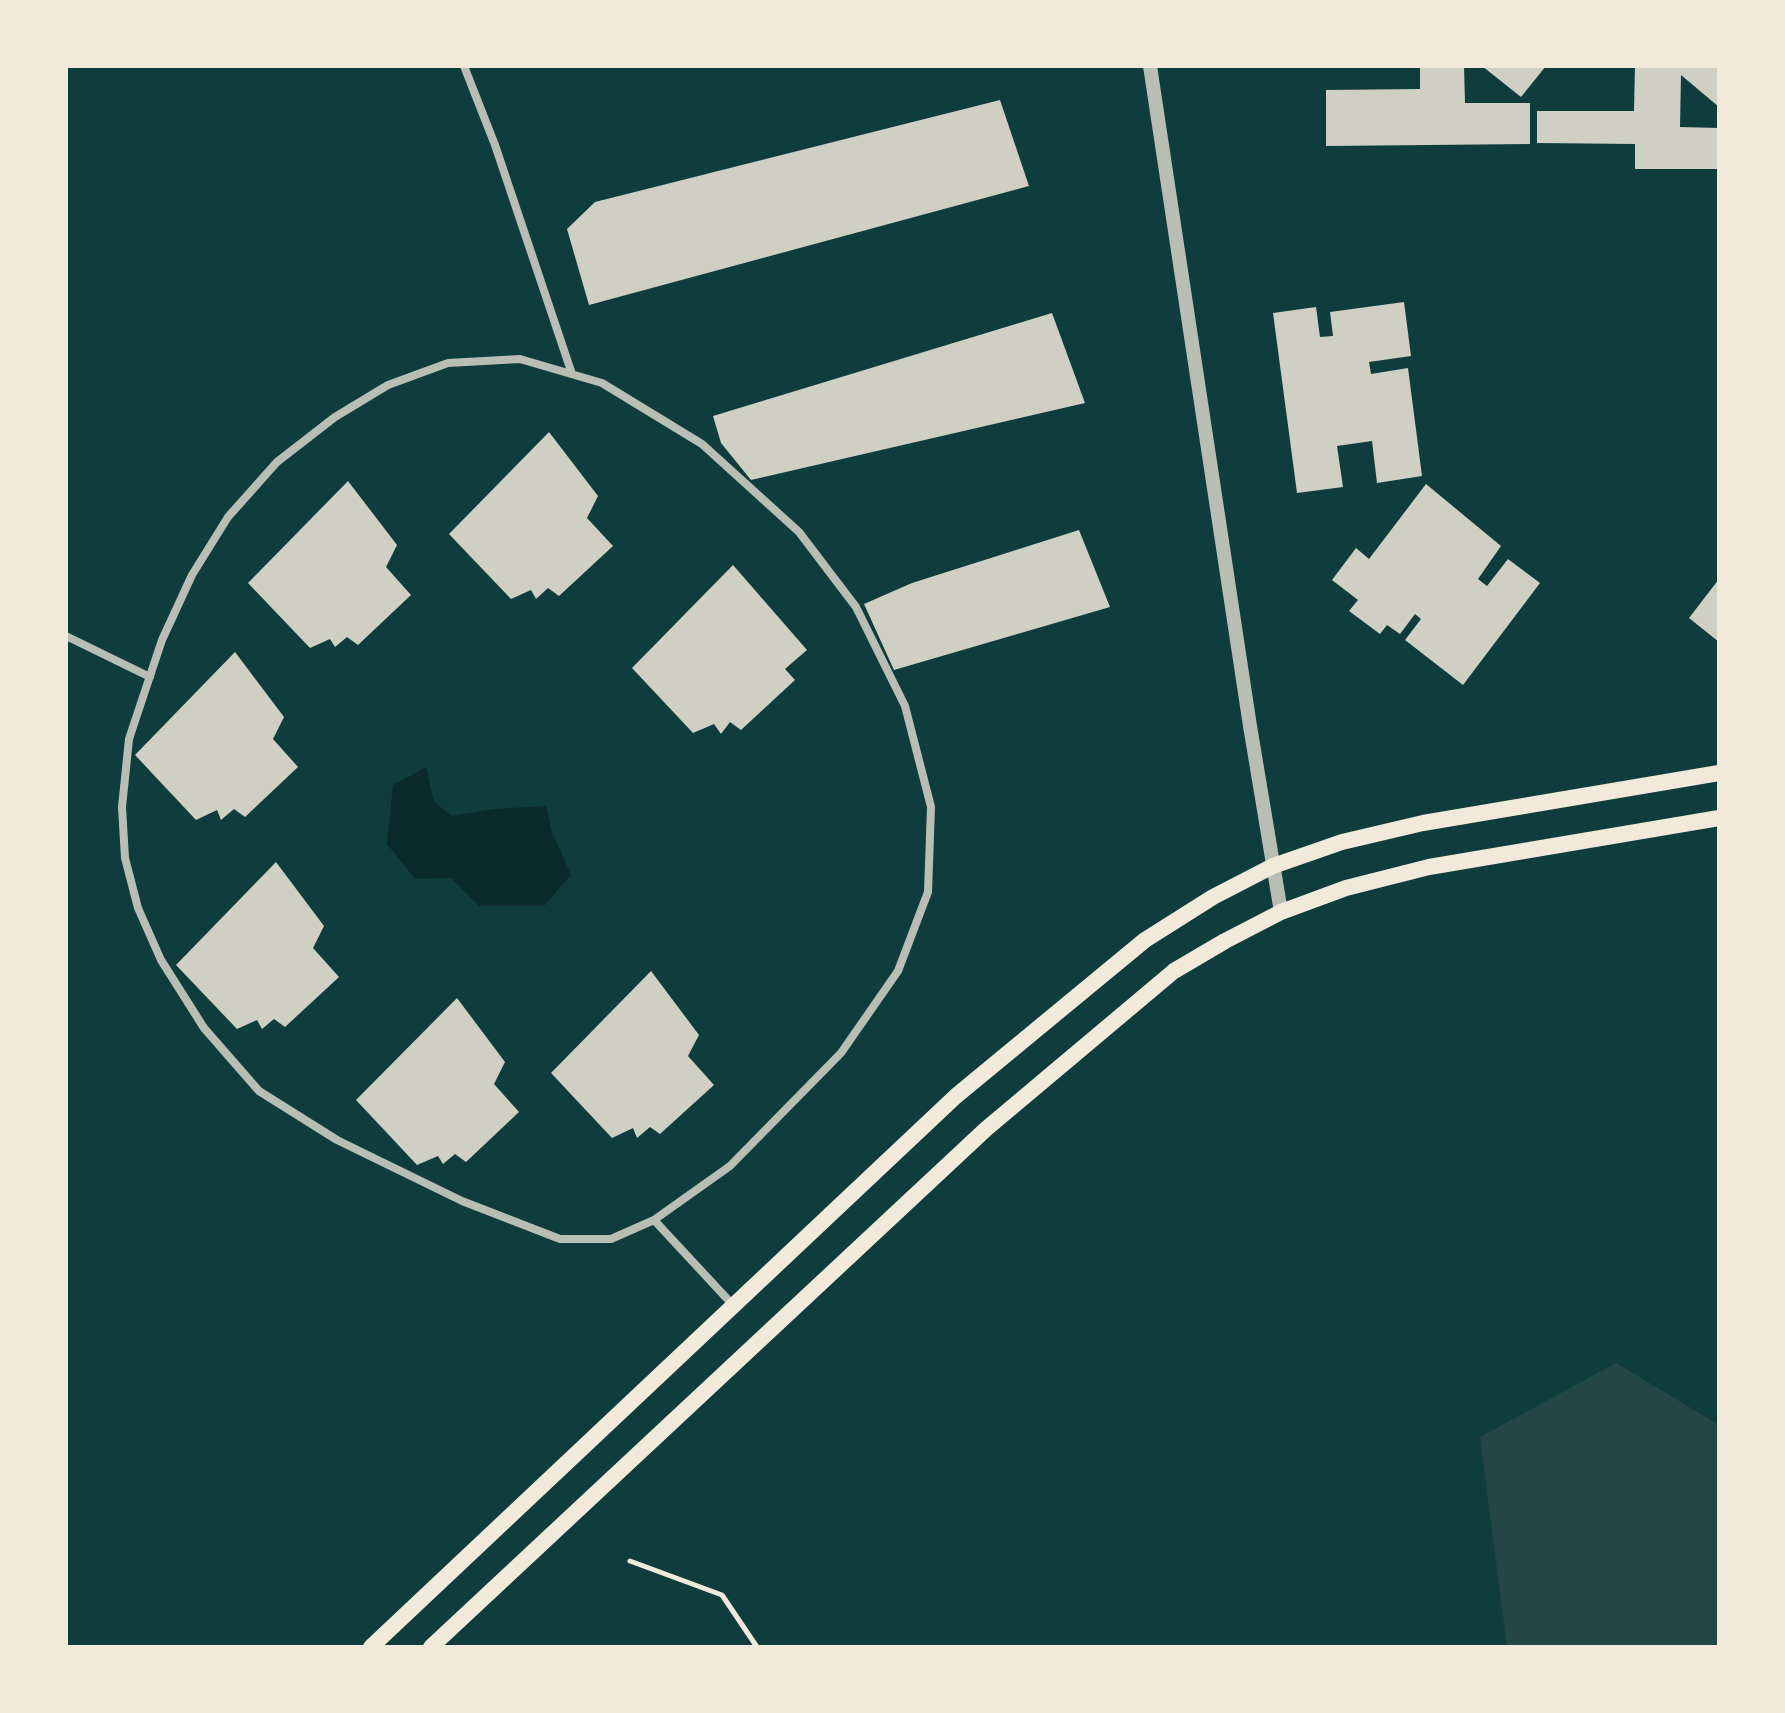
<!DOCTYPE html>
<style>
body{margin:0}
#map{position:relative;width:1785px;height:1713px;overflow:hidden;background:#0f3d3e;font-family:"Asap Condensed",sans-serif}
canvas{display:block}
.frame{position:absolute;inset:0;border:68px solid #f1e9da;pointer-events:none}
</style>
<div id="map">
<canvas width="1785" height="1713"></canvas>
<div class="frame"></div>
</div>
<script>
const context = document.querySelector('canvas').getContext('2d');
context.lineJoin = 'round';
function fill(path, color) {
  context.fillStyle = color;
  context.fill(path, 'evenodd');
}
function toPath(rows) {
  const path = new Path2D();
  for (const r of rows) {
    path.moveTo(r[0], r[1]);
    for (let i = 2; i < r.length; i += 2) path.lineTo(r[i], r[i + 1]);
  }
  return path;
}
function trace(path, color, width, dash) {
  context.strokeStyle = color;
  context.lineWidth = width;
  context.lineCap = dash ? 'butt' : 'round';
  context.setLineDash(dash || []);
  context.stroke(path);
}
fill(toPath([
 [1616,1363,1719,1425,1719,1647,1507,1647,1480,1437]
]), '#244646');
fill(toPath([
 [426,767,434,802,452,816,494,809,546,806,552,832,571,875,544,906,479,906,451,878,415,879,387,844,393,785]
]), '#0a2a2b');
fill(toPath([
 [1420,66,1464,66,1465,103,1530,103,1530,144,1326,146,1326,90,1420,89],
 [1482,66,1546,66,1521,97],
 [1635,66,1719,66,1719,107,1681,75,1680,127,1719,128,1719,169,1635,169,1635,144,1537,143,1537,111,1634,111],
 [1000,100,1029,186,589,305,567,229,595,202],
 [1404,302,1411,356,1369,362,1371,374,1408,368,1422,476,1377,483,1372,441,1337,446,1343,487,1297,493,1273,313,1316,307,1320,337,1333,336,1330,312],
 [1052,313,1085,403,751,480,721,443,713,416],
 [549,432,598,496,587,518,613,546,559,596,548,588,536,599,531,590,511,599,449,534],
 [348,481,397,545,386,567,411,595,358,645,347,637,335,647,330,639,310,648,248,583],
 [1426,484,1501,546,1478,579,1487,586,1508,559,1540,583,1463,685,1405,640,1421,619,1415,614,1400,634,1387,625,1380,634,1349,611,1358,600,1332,580,1356,548,1369,559],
 [1079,530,1110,607,894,670,864,604,912,583],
 [733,565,807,650,785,669,795,680,741,730,730,722,721,734,714,724,693,733,632,668],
 [1719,579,1719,642,1689,618],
 [235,652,284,717,273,739,298,767,245,817,234,809,221,820,217,810,196,820,135,755],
 [276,862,324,926,313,948,339,977,285,1027,274,1019,262,1029,257,1020,237,1029,176,965],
 [651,971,699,1035,688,1056,714,1085,660,1134,650,1127,637,1138,633,1128,612,1138,551,1073],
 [457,998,505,1062,494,1084,519,1112,466,1162,455,1154,443,1164,438,1156,417,1165,356,1100]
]), '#cfcfc3');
trace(toPath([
 [630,1561,722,1595,757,1647]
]), '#f1e9da', 5);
trace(toPath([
 [464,66,495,145,572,374],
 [520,359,602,383,702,444,799,532,856,607,905,706,931,807,928,892,898,971,841,1053,730,1166,654,1220,611,1239,560,1239,462,1201,337,1140,259,1091,204,1028,161,960,138,908,125,858,122,807,129,739,162,640,192,575,228,517,277,462,335,417,388,385,448,363,520,359],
 [66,636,150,677],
 [654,1220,732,1304]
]), '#b8beb3', 8);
trace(toPath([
 [1150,66,1250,726,1281,912]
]), '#b8beb3', 14);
trace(toPath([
 [371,1647,956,1096,1145,940,1213,897,1273,866,1342,842,1423,823,1719,773],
 [431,1647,986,1129,1174,971,1225,941,1281,912,1346,888,1429,867,1719,818]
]), '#f1e9da', 16);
</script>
